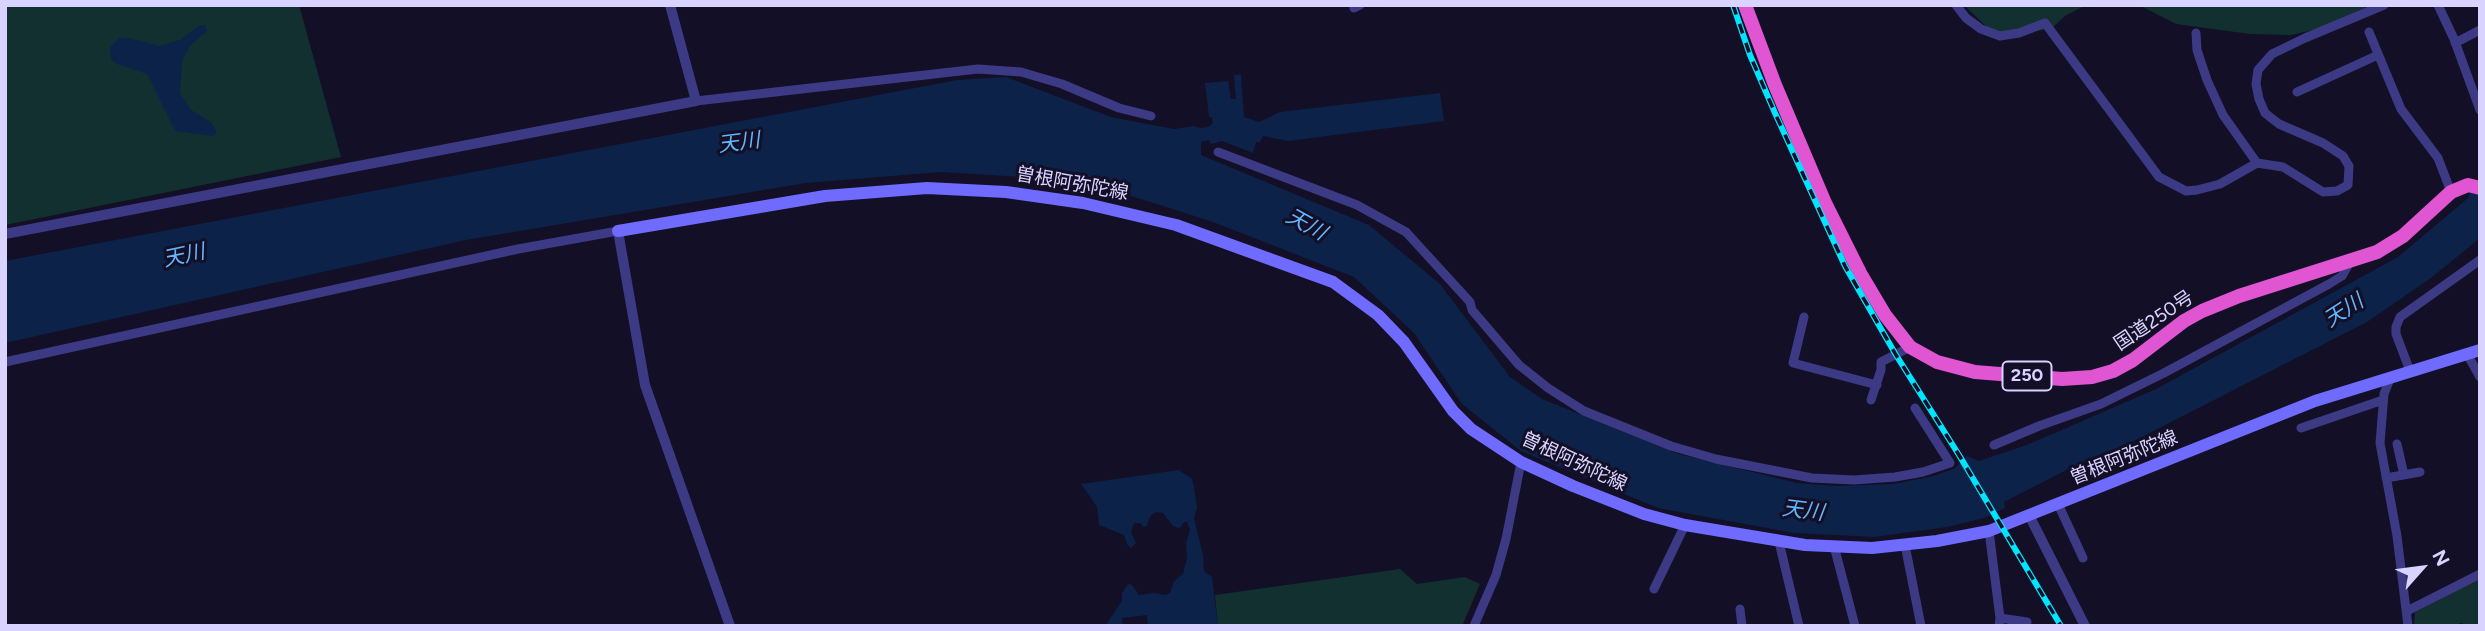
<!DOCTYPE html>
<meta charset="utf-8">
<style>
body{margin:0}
#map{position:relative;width:2485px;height:631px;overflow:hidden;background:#130f26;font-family:Figtree,sans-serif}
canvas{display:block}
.frame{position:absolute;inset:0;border:7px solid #d9d4ff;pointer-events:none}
.north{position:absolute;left:2387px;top:533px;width:70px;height:70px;-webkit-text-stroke:5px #130f26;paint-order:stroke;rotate:62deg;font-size:19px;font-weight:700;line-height:28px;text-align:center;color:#d9d4ff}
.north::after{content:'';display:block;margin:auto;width:24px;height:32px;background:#d9d4ff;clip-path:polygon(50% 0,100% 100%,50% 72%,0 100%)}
</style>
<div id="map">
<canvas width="2485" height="631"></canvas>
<div class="frame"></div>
<div class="north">N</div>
</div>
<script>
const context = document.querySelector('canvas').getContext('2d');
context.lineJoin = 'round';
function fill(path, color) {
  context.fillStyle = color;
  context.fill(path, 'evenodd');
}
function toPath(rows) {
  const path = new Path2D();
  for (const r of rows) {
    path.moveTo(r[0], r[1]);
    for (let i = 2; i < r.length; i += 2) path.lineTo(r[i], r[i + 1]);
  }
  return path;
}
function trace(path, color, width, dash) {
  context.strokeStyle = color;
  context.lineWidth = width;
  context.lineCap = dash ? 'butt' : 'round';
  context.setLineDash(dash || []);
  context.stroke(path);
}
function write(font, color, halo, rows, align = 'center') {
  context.font = font + ' Figtree,"Noto Sans JP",sans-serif';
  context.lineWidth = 6;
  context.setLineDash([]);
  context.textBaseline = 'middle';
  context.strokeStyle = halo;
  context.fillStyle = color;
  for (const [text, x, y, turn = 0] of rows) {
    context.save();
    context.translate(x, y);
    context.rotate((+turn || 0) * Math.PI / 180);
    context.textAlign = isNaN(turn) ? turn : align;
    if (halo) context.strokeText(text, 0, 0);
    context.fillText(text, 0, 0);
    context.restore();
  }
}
fill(toPath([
 [5,5,299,5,341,157,5,225],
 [1964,5,2086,5,2065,16,2051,29,2006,35,1990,30],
 [2139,5,2371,5,2317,29,2291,35,2250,34,2176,24],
 [1400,569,1417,584,1465,577,1480,584,1462,626,1218,626,1215,595],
 [2480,578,2480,599,2478,601,2480,626,2465,626,2462,623,2451,626,2414,626,2415,612]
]), '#12302f');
fill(toPath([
 [200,25,205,25,207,31,190,46,182,61,180,93,191,110,211,122,217,132,213,136,175,131,147,74,117,64,112,61,110,53,110,47,119,38,129,38,159,46,180,40],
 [1241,74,1244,117,1259,122,1280,112,1440,93,1444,121,1288,141,1263,136,1260,142,1256,142,1253,153,1222,141,1211,144,1209,140,1201,142,1201,155,1369,225,1440,284,1510,377,1542,399,1679,454,1797,483,1835,486,1894,484,1933,476,1954,469,1967,456,1979,461,2027,445,2156,389,2398,257,2468,198,2470,193,2480,188,2480,238,2431,278,2367,322,2124,446,2084,461,2004,502,2005,508,1984,518,1947,527,1874,537,1794,533,1658,508,1521,451,1462,404,1414,333,1354,277,1213,222,1122,193,1024,177,941,172,806,183,466,240,5,343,5,261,957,80,1006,77,1111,117,1174,129,1194,126,1200,128,1208,127,1213,123,1212,117,1209,117,1205,83,1228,81,1231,99,1236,99,1234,75],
 [1179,470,1192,479,1194,486,1197,508,1194,518,1203,555,1204,571,1212,577,1218,626,1148,626,1147,615,1122,618,1122,626,1105,626,1122,601,1122,593,1128,584,1132,585,1139,595,1154,593,1166,595,1170,593,1174,581,1183,574,1187,558,1186,543,1190,530,1187,522,1184,522,1181,527,1178,528,1173,526,1163,513,1156,512,1151,515,1147,526,1144,527,1140,523,1134,523,1131,532,1136,543,1131,548,1127,544,1124,535,1099,525,1097,507,1081,484]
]), '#0c2248');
trace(toPath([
 [1956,5,1966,18,1981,29,2000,36,2019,33,2045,23,2159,177,2186,191,2197,190,2220,184,2257,163,2283,167,2323,192,2337,191,2348,185,2349,166,2343,156,2323,143,2279,124,2265,113,2259,99,2256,84,2258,70,2272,54,2305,38,2384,5],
 [2438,5,2454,39,2480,110],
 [1354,8,1360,5],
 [2369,32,2401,109,2438,158,2451,192],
 [2196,33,2197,50,2207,80,2223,115,2257,163],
 [2455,43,2480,30],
 [2297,92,2378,55],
 [696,101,978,69,1021,72,1062,84,1119,108,1151,116],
 [1218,152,1357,205,1406,232,1470,302,1472,310,1519,365,1548,388,1584,411,1671,446,1716,459,1812,478,1854,480,1895,477,1923,472,1950,463,1915,408],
 [1804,317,1793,363,1877,385],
 [2467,354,2480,377],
 [5,362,518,249,618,231],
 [2410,371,2396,334,2396,327,2400,317,2480,260],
 [2391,376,2384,394,2380,443,2397,536,2408,626],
 [1871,400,1881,370,1881,362,1910,347],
 [2301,428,2383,400],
 [2397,444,2404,475],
 [1994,445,2039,426,2101,404,2164,373,2329,284,2342,276,2350,262],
 [2386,478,2420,472],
 [2058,504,2083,558],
 [1989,531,2000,618,1999,626],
 [1779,542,1799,626],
 [1905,545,1921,626],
 [1834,546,1855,626],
 [1654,589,1685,525],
 [1740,609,1742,626],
 [2407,611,2480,574],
 [2000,618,2027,622,2026,626],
 [1474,626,1496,575,1506,539,1521,462]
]), '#3d3a85', 9);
trace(toPath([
 [618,231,645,385,730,626],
 [5,234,696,101,670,5],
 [2029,515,2085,626]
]), '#3d3a85', 10);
trace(toPath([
 [618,231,825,196,927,188,1006,192,1083,203,1176,225,1333,282,1378,315,1404,342,1453,411,1471,429,1521,462,1573,486,1644,514,1685,525,1805,545,1872,548,1937,541,1989,531,2315,401,2480,350]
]), '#6f6bff', 12);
trace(toPath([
 [1745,5,1775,85,1825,203,1860,273,1885,315,1910,347,1937,362,1975,372,2062,379,2092,377,2113,371,2133,360,2184,321,2202,311,2239,296,2377,252,2403,236,2451,192,2468,185,2480,188]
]), '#e055d1', 14);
const rail = toPath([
 [1733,5,1750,55,1775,113,1845,266,1896,355,1959,455,2061,626]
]);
trace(rail, '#00e5ff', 6);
trace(rail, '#130f26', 3.5, [10]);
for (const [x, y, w] of [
 [2027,376,49]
]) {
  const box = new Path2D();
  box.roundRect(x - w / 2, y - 14.5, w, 29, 5);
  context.fillStyle = '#130f26';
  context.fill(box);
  trace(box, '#d9d4ff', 2);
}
write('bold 18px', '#d9d4ff', null, [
 ["250",2027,376]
]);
write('19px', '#d9d4ff', '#130f26', [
 ["曽根阿弥陀線",1072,184,10],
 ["国道250号",2154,321,-34],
 ["曽根阿弥陀線",2124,458,-22],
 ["曽根阿弥陀線",1574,462,25]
]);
write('italic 21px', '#62b6ff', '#130f26', [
 ["天川",739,143,-7],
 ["天川",1306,225,29],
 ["天川",184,256,-12],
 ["天川",2344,311,-33],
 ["天川",1803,511,7]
]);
</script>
